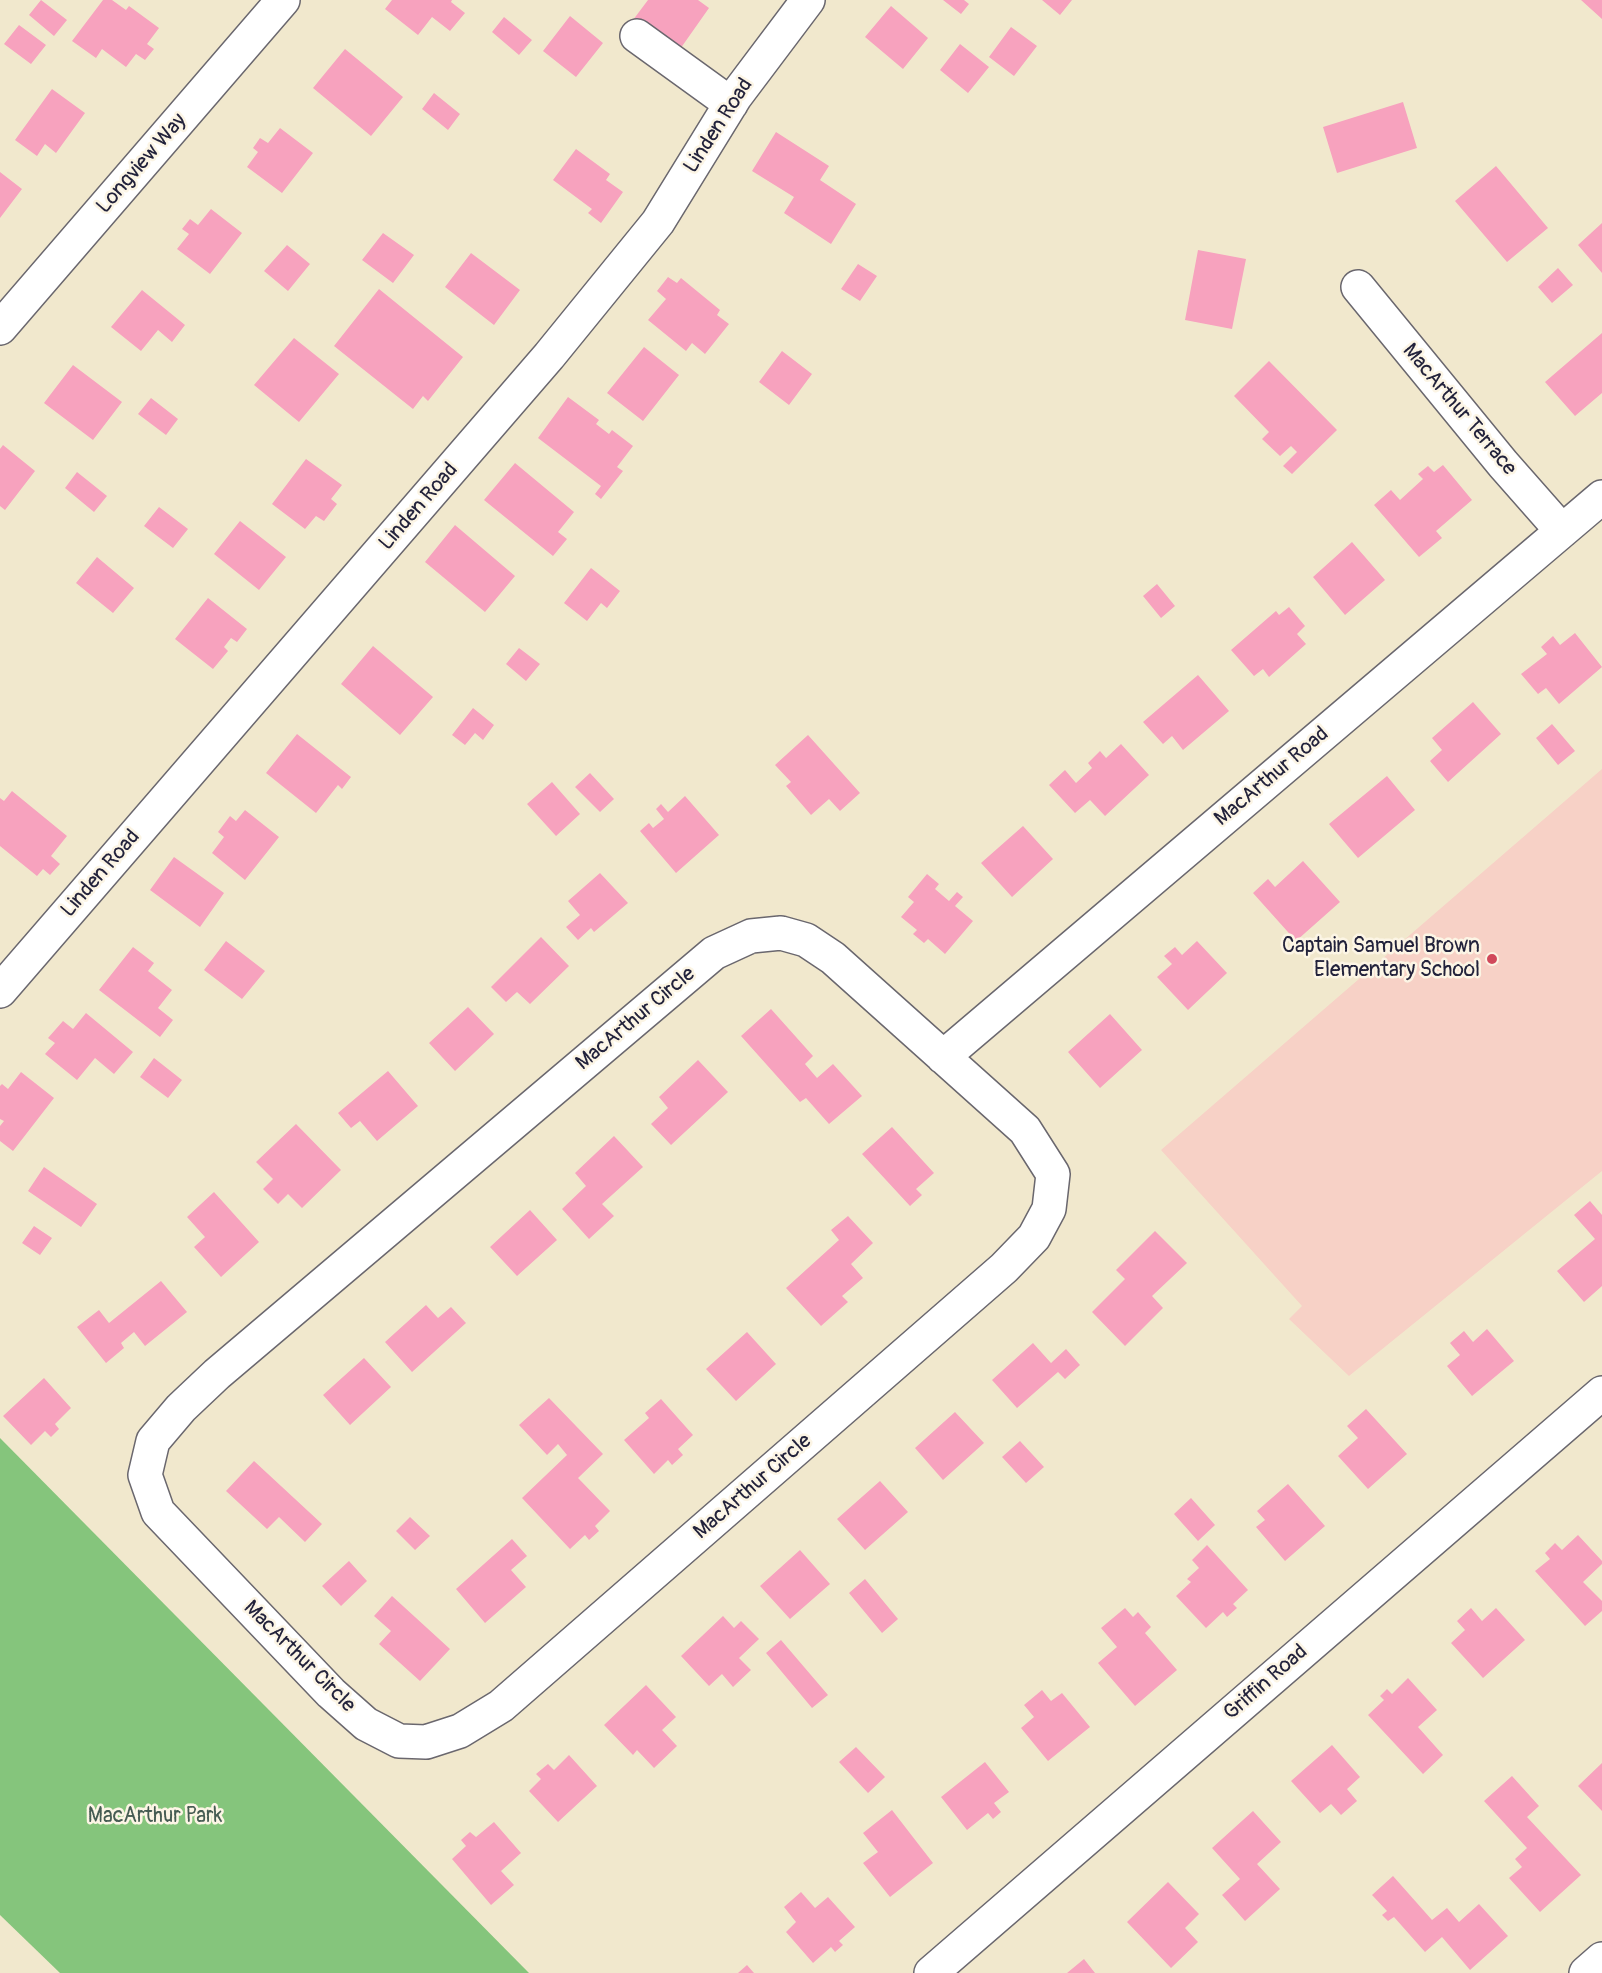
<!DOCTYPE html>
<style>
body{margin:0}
canvas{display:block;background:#f1e8cd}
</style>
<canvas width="1602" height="1973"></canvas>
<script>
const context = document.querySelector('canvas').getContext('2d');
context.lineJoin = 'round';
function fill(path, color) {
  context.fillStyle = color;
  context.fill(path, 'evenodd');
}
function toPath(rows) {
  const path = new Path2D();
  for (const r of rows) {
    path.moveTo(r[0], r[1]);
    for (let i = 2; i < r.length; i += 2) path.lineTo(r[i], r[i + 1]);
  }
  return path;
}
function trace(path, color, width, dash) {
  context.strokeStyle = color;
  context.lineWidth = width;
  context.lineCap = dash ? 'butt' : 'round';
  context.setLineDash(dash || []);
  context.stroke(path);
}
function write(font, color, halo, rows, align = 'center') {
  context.font = font + ' Pangolin,sans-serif';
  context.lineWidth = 5;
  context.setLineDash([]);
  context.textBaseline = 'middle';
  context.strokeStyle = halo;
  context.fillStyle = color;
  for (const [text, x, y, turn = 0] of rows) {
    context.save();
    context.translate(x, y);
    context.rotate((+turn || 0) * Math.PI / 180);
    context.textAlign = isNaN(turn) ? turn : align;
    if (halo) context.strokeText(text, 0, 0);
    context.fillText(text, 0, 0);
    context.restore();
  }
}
fill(toPath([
 [1602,769,1602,1171,1349,1376,1289,1319,1302,1306,1161,1150]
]), '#f7d1c6');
fill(toPath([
 [0,1438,529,1973,60,1973,0,1915]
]), '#85c57c');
fill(toPath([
 [41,0,67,20,54,36,29,15],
 [103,0,112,0,126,10,129,6,159,28,147,44,154,49,145,60,136,54,126,67,102,49,96,58,72,41],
 [392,0,452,0,451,2,465,13,450,31,432,17,418,35,385,9],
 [648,0,698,0,709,8,678,52,633,20],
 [943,0,964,0,969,4,961,14],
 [1042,0,1072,0,1060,15],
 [1581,0,1602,0,1602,19],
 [891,6,928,38,903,69,865,37],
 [570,16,603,43,576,77,543,51],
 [504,17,532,40,519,55,492,32],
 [19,25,46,45,31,64,4,44],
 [1011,27,1037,46,1014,76,989,57],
 [960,44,989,67,968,93,940,70],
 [345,49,403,97,371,136,313,88],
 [52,89,85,113,56,153,45,144,37,156,15,140],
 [434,93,460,114,448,130,422,109],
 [1403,102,1417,148,1337,173,1323,127],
 [280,128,313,153,282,193,247,167,258,152,253,148,260,138,268,143],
 [776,132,829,166,820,180,856,204,831,244,784,213,794,197,752,171],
 [576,149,610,174,606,180,623,192,601,223,588,213,592,209,553,180],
 [1496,166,1548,228,1507,262,1455,201],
 [0,172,22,189,0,218],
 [211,209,242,233,210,274,177,249,189,234,182,229,190,219,198,225],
 [1602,223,1602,273,1578,245],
 [383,233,414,255,393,283,362,260],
 [287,245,310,264,288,291,264,271],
 [1198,250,1246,259,1232,329,1185,320],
 [471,253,520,290,494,325,445,287],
 [858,264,877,276,860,301,841,289],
 [1558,268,1573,285,1552,303,1538,287],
 [668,277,677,283,681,278,720,310,717,315,729,324,705,354,692,343,686,351,648,320,666,299,657,291],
 [379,289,463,357,428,401,423,396,413,409,334,346],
 [142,290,185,325,172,342,158,330,141,351,111,327],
 [1602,333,1602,393,1575,416,1545,382],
 [294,338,339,374,299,422,254,385],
 [644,347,679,375,643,421,607,393],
 [782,351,812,374,789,405,759,382],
 [1269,361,1337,430,1292,474,1283,466,1297,452,1291,446,1280,456,1262,439,1269,432,1234,396],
 [73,365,122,402,93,440,44,403],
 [568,397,599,420,596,424,609,434,612,430,633,446,617,467,623,471,601,499,595,494,601,486,538,438],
 [151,398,178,419,166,435,138,414],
 [3,445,35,471,5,510,0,506,0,449],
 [306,459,342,485,331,499,337,504,324,521,316,516,305,529,272,504],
 [515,463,574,512,558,532,567,539,553,556,484,500],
 [1443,465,1472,500,1436,531,1442,538,1419,557,1374,505,1391,490,1400,500,1423,479,1418,474,1428,466,1434,472],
 [77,472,107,496,94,512,65,488],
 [159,507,188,529,173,548,144,526],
 [240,521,286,557,259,590,214,554],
 [455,525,515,576,485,612,425,562],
 [1352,542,1385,580,1345,615,1313,577],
 [97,557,134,588,113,613,76,583],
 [591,568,620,591,607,608,601,603,587,621,564,603],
 [1157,584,1175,606,1161,618,1143,596],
 [208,598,247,629,237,642,231,638,224,647,228,651,213,669,175,639],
 [1289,607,1305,626,1297,634,1306,644,1269,677,1263,669,1254,676,1231,650,1276,611,1279,615],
 [1575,633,1602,667,1559,704,1546,688,1538,694,1521,674,1547,654,1541,647,1553,636,1560,645],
 [373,646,433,697,400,735,341,684],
 [519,648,540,664,526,681,506,664],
 [1198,675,1229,711,1183,750,1172,736,1163,744,1143,722],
 [1473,702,1501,734,1448,782,1430,761,1442,750,1432,738],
 [473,708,494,725,483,740,475,733,465,745,452,735],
 [1552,724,1575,751,1558,765,1536,738],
 [297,734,351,777,342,789,338,785,316,813,266,773],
 [808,735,860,793,840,811,829,799,811,815,786,786,791,782,775,765],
 [1121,744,1149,775,1105,816,1090,800,1075,813,1049,785,1065,770,1076,783,1092,768,1088,763,1100,751,1106,758],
 [590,773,614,799,600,812,575,787],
 [1387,776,1415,810,1358,858,1329,824],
 [552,782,580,814,556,836,527,804],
 [12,791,67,836,51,856,60,864,50,875,43,869,37,876,0,846,0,798,4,801],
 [685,796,719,835,676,873,640,831,649,823,653,828,664,819,656,809,661,804,668,812],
 [245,810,279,837,245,880,212,853,224,837,218,832,230,816,236,821],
 [1023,826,1053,859,1012,897,981,863],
 [174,857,224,893,200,927,150,890],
 [1303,861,1340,902,1296,941,1253,893,1268,879,1275,887],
 [600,873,628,903,594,932,591,928,578,940,566,927,580,915,568,901],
 [927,874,939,884,935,889,949,901,957,892,963,897,955,906,973,921,945,954,928,939,924,943,913,934,917,930,901,917,914,902,908,897],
 [541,937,569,966,530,1004,517,992,506,1002,491,987],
 [226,941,265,971,242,999,204,970],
 [1197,941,1227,973,1188,1010,1157,977,1172,964,1164,956,1175,947,1182,955],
 [133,947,154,963,148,971,172,990,158,1008,173,1020,160,1037,99,990],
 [468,1007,494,1034,455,1071,429,1043],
 [771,1009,813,1056,805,1064,817,1078,833,1064,862,1096,829,1124,806,1098,800,1102,741,1036],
 [86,1013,133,1052,114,1074,95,1058,77,1080,45,1054,55,1043,48,1038,63,1021,73,1029],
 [1110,1014,1142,1050,1100,1088,1068,1052],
 [154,1058,182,1080,168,1098,140,1077],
 [698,1060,728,1092,671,1145,651,1124,668,1108,659,1097],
 [388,1071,418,1106,377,1141,360,1121,351,1128,338,1113],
 [21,1072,54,1098,13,1151,0,1141,0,1126,4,1121,0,1119,0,1086,2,1084,8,1089],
 [296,1124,341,1170,302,1208,288,1194,278,1204,263,1189,273,1179,256,1162],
 [892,1127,934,1173,916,1189,922,1195,910,1206,862,1154],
 [614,1136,643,1167,602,1204,614,1216,589,1239,562,1209,586,1186,575,1173],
 [44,1167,97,1204,81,1227,28,1191],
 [214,1192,259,1242,221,1277,194,1247,205,1237,187,1217],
 [1590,1201,1602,1215,1602,1286,1584,1302,1557,1271,1595,1239,1574,1215],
 [530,1210,557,1240,517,1276,490,1247],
 [848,1216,873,1243,851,1264,863,1278,842,1296,848,1302,821,1326,786,1288,839,1240,831,1230],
 [34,1226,52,1238,40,1255,22,1243],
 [1155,1231,1187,1263,1152,1296,1163,1308,1125,1346,1092,1312,1125,1279,1116,1270],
 [161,1281,187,1312,145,1346,134,1332,121,1343,124,1348,106,1363,77,1327,99,1310,109,1323],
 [426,1305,438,1318,451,1307,466,1323,412,1372,385,1342],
 [1487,1329,1514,1361,1472,1396,1447,1366,1460,1355,1450,1343,1464,1331,1473,1342],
 [747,1332,776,1364,736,1401,706,1369],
 [1033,1343,1051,1363,1066,1349,1080,1365,1065,1379,1058,1372,1017,1408,992,1380],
 [364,1358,391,1387,350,1425,323,1395],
 [44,1378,71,1408,55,1424,59,1429,51,1437,45,1431,31,1445,3,1416],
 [549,1398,603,1454,578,1478,610,1511,595,1526,599,1531,589,1540,585,1535,570,1549,522,1498,567,1455,558,1444,547,1455,519,1425],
 [661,1399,693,1435,678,1449,683,1455,672,1465,668,1460,654,1474,624,1440,649,1418,645,1413],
 [1366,1409,1407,1454,1368,1489,1338,1456,1358,1438,1347,1426],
 [955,1412,984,1443,943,1480,915,1448],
 [1020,1441,1044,1467,1026,1483,1002,1457],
 [254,1461,322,1524,305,1542,279,1517,267,1529,226,1491],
 [880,1481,908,1512,865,1550,837,1519],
 [1288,1484,1325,1526,1285,1561,1256,1527,1265,1520,1257,1511],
 [1191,1498,1215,1525,1198,1541,1174,1514],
 [410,1517,430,1536,415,1550,396,1531],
 [1578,1535,1602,1561,1602,1564,1583,1582,1602,1601,1602,1611,1585,1626,1535,1571,1550,1559,1545,1553,1555,1543,1562,1550],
 [512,1539,527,1556,511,1570,526,1587,485,1623,456,1589],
 [1207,1545,1248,1590,1233,1604,1237,1608,1227,1617,1223,1612,1206,1628,1176,1596,1191,1582,1187,1579,1199,1568,1192,1560],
 [800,1550,830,1584,790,1619,760,1586],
 [349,1561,367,1581,341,1606,322,1586],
 [865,1579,898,1619,882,1633,849,1593],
 [392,1596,450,1649,420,1681,379,1644,391,1631,374,1616],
 [1125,1608,1133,1617,1138,1612,1151,1627,1145,1633,1177,1670,1135,1706,1098,1663,1117,1647,1101,1628],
 [1471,1608,1482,1621,1496,1608,1525,1640,1483,1678,1451,1643,1465,1630,1457,1621],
 [723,1616,734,1628,741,1621,759,1639,739,1658,751,1670,733,1687,722,1674,709,1686,681,1656],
 [781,1640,828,1695,812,1708,766,1653],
 [1408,1678,1437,1710,1418,1727,1443,1755,1423,1774,1368,1715,1384,1700,1380,1696,1387,1689,1392,1694],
 [646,1685,676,1717,662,1730,677,1746,654,1768,637,1750,633,1755,604,1725],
 [1042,1690,1051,1701,1062,1693,1090,1727,1048,1761,1021,1728,1034,1717,1024,1705],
 [1332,1745,1360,1777,1347,1789,1357,1801,1341,1815,1331,1804,1320,1813,1291,1781],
 [856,1747,885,1777,868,1793,839,1762],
 [569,1755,597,1786,558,1822,529,1791,541,1779,536,1774,548,1764,554,1770],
 [985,1762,1009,1792,994,1803,1001,1812,993,1819,988,1813,967,1830,941,1797],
 [1602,1763,1602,1811,1578,1786],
 [1512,1776,1539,1806,1527,1817,1581,1875,1540,1912,1509,1878,1522,1867,1515,1859,1527,1848,1484,1801],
 [892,1810,933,1863,890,1897,863,1863,878,1852,863,1833],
 [1253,1811,1281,1842,1257,1864,1280,1889,1245,1921,1222,1895,1240,1879,1212,1848],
 [494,1822,521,1853,501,1871,514,1885,491,1905,452,1859,466,1846,461,1840,470,1832,476,1837],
 [1393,1876,1432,1920,1447,1908,1459,1922,1479,1904,1508,1936,1470,1970,1442,1937,1425,1952,1394,1917,1388,1921,1382,1915,1387,1911,1372,1895],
 [1168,1882,1199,1914,1185,1928,1198,1942,1171,1968,1127,1922],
 [801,1892,815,1908,828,1897,855,1927,839,1941,843,1945,835,1952,831,1947,813,1963,786,1932,796,1922,784,1907],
 [1084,1959,1095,1973,1067,1973],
 [747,1965,754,1973,738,1973]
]), '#f7a2be');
const minor = toPath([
 [637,36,731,104],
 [1358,287,1503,464,1562,531],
 [0,328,283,0],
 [781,933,806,940,833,958,1025,1130,1053,1174,1049,1209,1034,1237,1004,1268,501,1706,460,1731,426,1742,399,1741,366,1724,331,1693,158,1512,145,1475,153,1441,181,1408,217,1374,714,953,751,936,781,933],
 [0,991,549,356,658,222,735,97,808,0],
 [943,1057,1602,497],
 [931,1973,1602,1393],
 [1586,1973,1602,1959]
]);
trace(minor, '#6a676e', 36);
trace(minor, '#fff', 33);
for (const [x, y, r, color] of [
 [1492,959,6,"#d1495b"]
]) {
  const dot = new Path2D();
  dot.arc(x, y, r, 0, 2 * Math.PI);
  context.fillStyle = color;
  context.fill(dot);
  trace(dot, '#fcf5e5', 2);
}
write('21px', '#22223b', '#fcf5e5', [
 ["Linden Road",719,126,-57],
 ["Longview Way",142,164,-49],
 ["MacArthur Terrace",1459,410,50],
 ["Linden Road",419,507,-49],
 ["MacArthur Road",1272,777,-40],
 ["Linden Road",101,874,-49],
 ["MacArthur Circle",636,1019,-40],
 ["MacArthur Circle",753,1487,-41],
 ["MacArthur Circle",299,1657,45],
 ["Griffin Road",1266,1683,-41]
]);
write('21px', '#22223b', '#fcf5e5', [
 ["Captain Samuel Brown",1480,947],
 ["Elementary School",1480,971]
], 'right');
write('21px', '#455b52', '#fcf5e5', [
 ["MacArthur Park",155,1817]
]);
</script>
